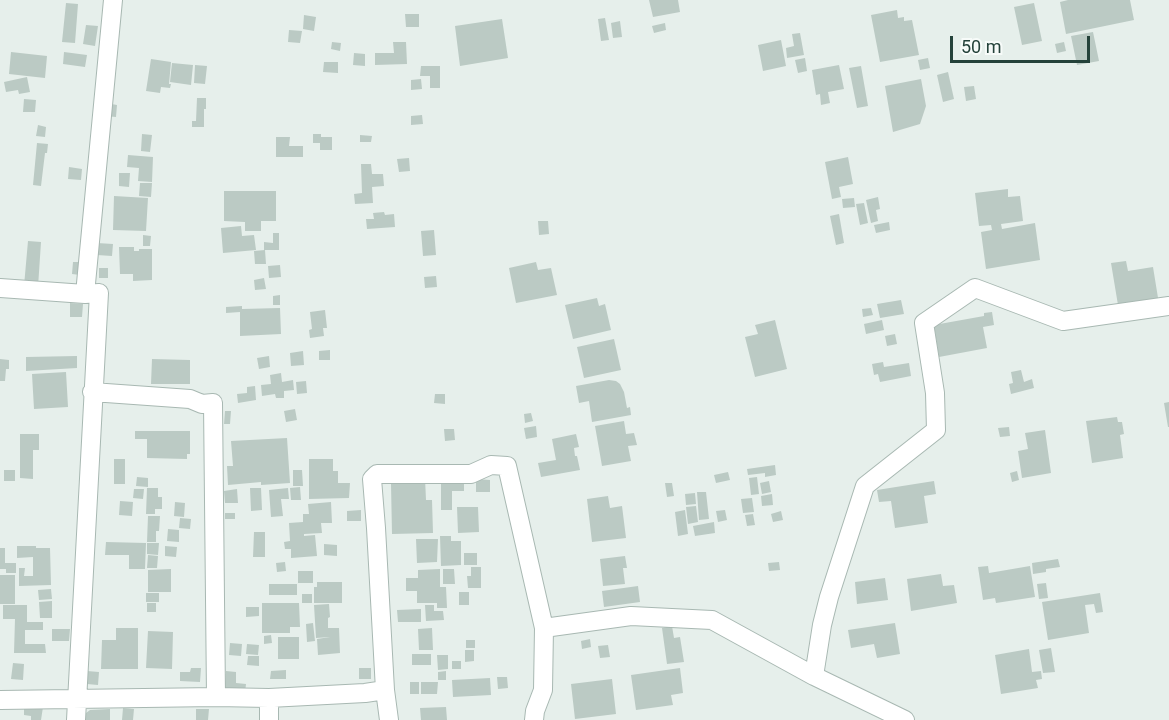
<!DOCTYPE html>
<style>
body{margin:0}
#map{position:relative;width:1169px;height:720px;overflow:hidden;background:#e6efeb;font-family:Roboto,sans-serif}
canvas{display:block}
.scale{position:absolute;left:950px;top:36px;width:140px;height:27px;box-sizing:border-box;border:3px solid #24423a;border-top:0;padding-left:8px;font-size:18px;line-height:21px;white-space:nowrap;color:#24423a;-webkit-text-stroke:4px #f7fbf9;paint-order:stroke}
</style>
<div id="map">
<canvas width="1169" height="720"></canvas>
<div class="scale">50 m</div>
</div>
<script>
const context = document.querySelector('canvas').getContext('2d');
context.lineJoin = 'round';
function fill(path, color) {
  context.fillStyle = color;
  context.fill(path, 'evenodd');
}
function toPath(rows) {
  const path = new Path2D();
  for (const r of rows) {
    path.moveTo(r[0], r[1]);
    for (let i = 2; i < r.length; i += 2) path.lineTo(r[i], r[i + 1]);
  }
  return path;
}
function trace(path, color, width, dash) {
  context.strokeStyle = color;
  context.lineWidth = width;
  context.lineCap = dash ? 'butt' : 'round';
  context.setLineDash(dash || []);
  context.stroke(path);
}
fill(toPath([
 [649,0,678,0,680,12,653,17],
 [1068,0,1130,0,1134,20,1066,34,1060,2],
 [66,3,78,4,75,43,62,42],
 [1034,3,1042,41,1022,45,1014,7],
 [897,10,898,18,904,17,904,21,912,20,919,55,880,62,871,15],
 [405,14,419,14,419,27,406,27],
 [304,15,316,17,314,31,303,29],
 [605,18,609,40,601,41,598,19],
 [502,19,508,58,460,66,455,26],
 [620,21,622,37,613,38,611,23],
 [665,23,666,30,654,33,652,26],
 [86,25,98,26,95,46,83,44],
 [289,30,302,31,300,43,288,42],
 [1093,32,1099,61,1077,65,1071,36],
 [800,33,804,55,787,58,786,48,794,46,792,34],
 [781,40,786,66,763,71,758,45],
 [332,42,341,43,340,51,331,49],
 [393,42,406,42,407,64,375,65,375,53,394,53],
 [1064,42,1066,51,1057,53,1055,44],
 [11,52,47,56,45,78,9,74],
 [64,52,87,55,85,67,63,64],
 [354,53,365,54,365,66,353,65],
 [805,58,807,71,798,73,795,60],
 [928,58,930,68,920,70,918,60],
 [151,59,171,62,169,84,171,84,170,88,161,87,160,93,146,91],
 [324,62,338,62,338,73,323,72],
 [172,63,193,65,191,85,170,82],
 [195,65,207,66,205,84,194,83],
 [839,65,844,89,828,92,830,103,821,105,820,94,816,95,812,70],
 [421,66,440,66,440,88,430,88,430,76,420,76],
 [861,66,868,106,857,108,849,68],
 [948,72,954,99,943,102,937,75],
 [27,77,30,92,19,94,18,90,6,92,4,82],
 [421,79,422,89,411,90,411,80],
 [921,79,926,106,920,124,893,132,885,86],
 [974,86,976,99,966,101,964,87],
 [197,98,206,98,206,109,204,109,204,127,192,127,192,121,196,121],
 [24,99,36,100,35,112,23,112],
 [106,103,117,105,116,117,105,116],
 [422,115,423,124,411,125,411,116],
 [38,125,46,127,45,137,36,136],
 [142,134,152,135,150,152,141,151],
 [313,134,321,134,321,137,332,137,332,150,320,150,320,143,313,143],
 [360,135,372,136,371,142,360,142],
 [276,137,290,137,289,146,303,146,303,157,276,157],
 [37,143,48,144,47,153,45,153,41,186,33,185],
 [128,155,153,157,152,182,138,181,139,168,127,167],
 [848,157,853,184,839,187,841,197,832,199,825,162],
 [409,158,410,171,399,172,397,159],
 [361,164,371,164,372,174,383,174,384,186,372,187,373,203,355,204,354,194,362,193],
 [69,167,82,169,81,180,68,179],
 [119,173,130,173,129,187,119,186],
 [140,183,152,183,151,197,139,196],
 [1008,189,1008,197,1020,196,1023,221,1001,224,1002,229,1035,223,1040,260,986,269,981,232,992,230,991,225,979,226,975,193],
 [224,191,276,191,276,221,261,221,261,231,245,231,245,222,224,221],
 [114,196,148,198,146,231,113,230],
 [878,197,880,209,876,210,878,221,871,223,866,200],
 [854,198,855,207,843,208,842,199],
 [864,203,868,223,860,225,856,204],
 [384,212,385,215,394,214,395,227,367,229,366,219,374,219,373,213],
 [839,214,844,243,836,245,830,216],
 [538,221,548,221,549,234,539,235],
 [889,222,890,230,876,233,874,225],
 [241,226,242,236,254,235,256,250,223,253,221,228],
 [434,230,436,255,423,256,421,231],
 [273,233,279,233,279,250,264,250,264,242,273,243],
 [143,235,151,236,150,246,143,246],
 [28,241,41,242,38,287,24,286],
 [97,243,113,244,112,256,97,255],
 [119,247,134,247,134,251,139,251,139,249,152,249,152,280,133,281,133,274,120,274],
 [265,250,266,264,255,264,254,251],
 [1126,261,1128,271,1153,267,1159,304,1119,311,1111,263],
 [73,262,81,262,80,275,72,274],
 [536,262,538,270,551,268,557,295,516,303,509,268],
 [280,265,281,277,269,278,268,266],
 [99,268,108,268,108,278,99,278],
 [436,276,437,287,425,288,424,277],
 [264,278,266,289,255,290,254,280],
 [280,295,280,305,273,305,273,296],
 [597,298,599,306,605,304,611,330,573,339,565,305],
 [901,300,904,314,880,318,877,304],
 [70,303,83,304,82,317,70,317],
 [242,306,242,309,280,308,281,334,240,336,240,312,226,313,226,307],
 [871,308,873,315,863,317,862,309],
 [325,310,327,328,323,328,324,336,310,338,309,330,312,329,310,312],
 [992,312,994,325,983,327,987,348,939,357,934,325,984,316,984,313],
 [775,320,787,369,755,377,745,337,758,334,755,325],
 [882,320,884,330,866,334,864,324],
 [895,334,897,344,887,346,885,336],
 [614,339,621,370,584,378,577,347],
 [330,350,330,360,319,360,319,351],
 [303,351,304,365,291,366,290,353],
 [77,356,77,368,26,371,26,357],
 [269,356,270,367,259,369,257,358],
 [0,359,9,360,9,369,6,369,5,381,0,381],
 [152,359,190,360,190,384,151,384],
 [883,362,884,367,909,363,911,376,880,382,878,374,874,375,872,364],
 [1021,370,1024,382,1032,379,1034,388,1011,394,1009,384,1013,383,1011,372],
 [66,372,68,407,34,409,32,374],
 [281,373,282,382,293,380,294,390,284,391,284,398,276,398,275,394,262,396,261,385,271,384,270,375],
 [609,380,616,381,620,384,624,392,627,408,630,407,631,415,592,422,589,401,579,403,576,386],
 [306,381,307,393,297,394,296,382],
 [255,386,256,400,238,403,237,394,247,393,247,387],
 [435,394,445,394,445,404,434,403],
 [1169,402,1169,427,1168,427,1164,403],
 [295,409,297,420,286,422,284,411],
 [225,411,231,411,230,424,224,424],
 [531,413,533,421,525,423,524,414],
 [1117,417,1118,422,1122,422,1124,434,1120,435,1123,458,1092,463,1086,421],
 [624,421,626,434,634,433,637,445,628,446,631,461,602,466,595,426],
 [536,426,537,437,526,439,524,428],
 [1009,427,1010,436,1000,437,998,428],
 [444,429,454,429,455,440,445,441],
 [1045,430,1051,473,1022,478,1018,451,1028,449,1025,433],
 [135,431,190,431,190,454,187,454,187,459,147,458,147,439,135,439],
 [20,434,39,434,39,450,33,450,33,479,20,478],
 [576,434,579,447,574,448,575,456,577,456,580,470,541,477,538,463,556,460,552,439],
 [287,438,290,483,261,485,261,482,228,485,227,466,233,466,231,441],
 [114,459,125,459,125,484,114,484],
 [309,459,333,459,333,471,338,471,338,483,350,483,349,498,309,499],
 [775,465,776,475,765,477,765,473,748,475,747,469],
 [4,470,15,470,15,481,4,481],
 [293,470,302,470,303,486,293,486],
 [1017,471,1019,480,1012,482,1010,473],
 [728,472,730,480,716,483,714,475],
 [137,477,148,478,148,487,136,486],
 [757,477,759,494,751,495,749,478],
 [425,478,426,500,432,500,433,533,392,534,391,484,408,483,408,479],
 [476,479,490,480,490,492,476,492],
 [441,480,464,480,464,491,452,491,452,510,441,510],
 [769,481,771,492,762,494,760,483],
 [934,481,936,494,924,496,928,523,895,528,891,501,879,502,877,490],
 [665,483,672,483,674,496,667,497],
 [300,487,301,500,291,500,290,488],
 [147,488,158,488,158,497,162,497,162,509,155,509,155,514,146,514],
 [250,488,261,488,262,510,251,511],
 [288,488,289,499,281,499,283,516,271,517,269,490],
 [134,489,144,489,143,499,133,498],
 [237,489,238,503,225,503,224,491],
 [697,492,706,492,709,519,699,520],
 [695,493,696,504,686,505,685,494],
 [772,494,773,505,762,506,761,496],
 [608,496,610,508,622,506,626,538,592,542,587,499],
 [752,498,754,512,743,513,741,499],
 [120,501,133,502,132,516,119,515],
 [175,502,185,503,184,517,174,516],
 [331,502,332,523,321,523,322,533,304,534,304,536,315,535,317,556,291,558,291,549,285,549,284,542,290,541,289,523,303,522,303,514,309,514,308,504],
 [696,506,698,522,688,524,686,507],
 [457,507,478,507,479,532,458,533],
 [361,510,361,521,347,521,347,511],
 [685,510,688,534,678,536,675,512],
 [725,510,727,520,718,522,716,511],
 [781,511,783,520,773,522,771,514],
 [225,513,235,513,235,519,225,519],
 [753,514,755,525,747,526,745,515],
 [148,516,160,516,159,531,156,531,156,542,147,542],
 [180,518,191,519,190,529,179,528],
 [714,522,715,533,695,536,693,526],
 [168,529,179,530,179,542,167,541],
 [254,532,265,532,265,557,253,557],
 [440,536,451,536,451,541,461,541,461,565,441,566],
 [416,539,438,539,437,562,417,563],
 [106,542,146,543,145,569,129,569,129,555,105,555],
 [147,543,159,543,158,555,147,554],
 [324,544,337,545,337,556,324,555],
 [17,546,36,546,36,548,50,548,51,585,19,586,19,568,25,568,24,576,33,576,33,557,17,558],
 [165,546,177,547,176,557,165,556],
 [0,548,5,548,5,563,16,563,16,573,6,573,6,569,0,569],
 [464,553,477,553,477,565,464,565],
 [148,555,158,556,157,568,147,568],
 [625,556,627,568,623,568,625,584,603,586,600,559],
 [1058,559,1060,567,1046,569,1046,572,1033,574,1032,563],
 [285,562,286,571,277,572,276,563],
 [779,562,780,570,769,571,768,563],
 [988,566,989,573,1030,566,1035,597,996,603,995,598,983,600,978,567],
 [471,567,481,567,481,588,468,588,467,576,471,576],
 [171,569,171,592,148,592,148,570],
 [440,569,440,587,446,587,447,608,437,608,437,603,417,603,417,591,406,591,406,578,418,578,418,570],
 [443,569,454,569,455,584,443,584],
 [298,571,313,571,313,583,298,583],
 [941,574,943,586,954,585,957,603,911,611,907,579],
 [0,575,15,575,15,604,0,604],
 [885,578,888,600,857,604,855,582],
 [317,582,342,582,342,603,314,603,314,587,317,587],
 [1046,583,1048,598,1039,599,1037,584],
 [269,584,297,584,297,595,269,595],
 [638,586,640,602,604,607,602,591],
 [51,589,52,599,39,600,38,590],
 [459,592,469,592,469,605,459,605],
 [146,593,159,593,159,602,146,602],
 [1100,593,1103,612,1096,613,1094,604,1085,605,1089,633,1048,640,1042,602],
 [302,594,312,594,312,603,302,603],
 [52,601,52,618,40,618,39,602],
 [147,603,156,603,156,612,147,612],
 [262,603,299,603,300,627,290,627,290,633,262,633],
 [329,604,330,617,328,618,328,628,339,628,340,653,318,655,317,639,330,637,316,638,314,605],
 [3,605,27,605,27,622,43,622,43,630,25,630,25,644,45,644,46,653,14,653,15,619,3,619],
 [425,605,434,605,434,611,443,611,444,620,426,621],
 [246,607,259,607,259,616,246,617],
 [421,609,421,622,398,622,397,610],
 [313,623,315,641,307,642,306,624],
 [895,623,900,654,877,658,874,644,851,648,848,630],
 [672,626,674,638,680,637,684,662,667,664,662,628],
 [116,628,138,628,138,669,101,669,102,640,116,640],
 [432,628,433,650,419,650,418,629],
 [52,629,70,629,69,641,52,641],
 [148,631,173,632,172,669,146,668],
 [271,635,272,643,264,644,264,636],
 [278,637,299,637,299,659,278,659],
 [590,639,591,647,582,649,581,641],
 [466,640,475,640,475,648,466,648],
 [230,643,242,644,241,656,229,655],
 [247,644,259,645,258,655,246,654],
 [608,645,610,657,600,658,598,646],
 [1051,648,1055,672,1043,673,1039,650],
 [1029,649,1032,672,1041,671,1042,679,1036,680,1038,688,1001,694,995,655],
 [465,650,474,650,474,661,465,662],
 [412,654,431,654,431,665,412,665],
 [437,655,448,655,448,669,438,670],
 [248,656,259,656,259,666,247,665],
 [452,661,461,661,461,669,452,669],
 [13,663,24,664,23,680,11,679],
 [191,668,201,668,200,682,180,681,180,672,190,672],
 [359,668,371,668,371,679,359,679],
 [680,668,683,693,671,695,673,705,636,710,631,675],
 [286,670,286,679,270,679,271,671],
 [87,671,99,672,98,685,87,684],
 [226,671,236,672,236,683,246,684,245,693,225,692],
 [446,671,446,680,438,680,438,672],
 [497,677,507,677,508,688,498,689],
 [490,678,491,695,453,697,452,680],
 [612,679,616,714,575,719,571,684],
 [410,682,419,682,419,694,410,694],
 [421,682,438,682,437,694,421,694],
 [24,707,43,707,41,720,31,720,31,716,24,715],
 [446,707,447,720,421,720,420,708],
 [123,708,134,709,133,720,122,720],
 [110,709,110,720,86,720,86,713,90,710],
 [196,709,209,709,208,720,196,720]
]), '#bbcac4');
const minor = toPath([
 [0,288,85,294],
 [92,392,190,399,202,404,213,403,216,697],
 [385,690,376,528,372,479,377,474,471,474,491,465,507,466,544,628,631,616,712,620,814,676],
 [269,698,269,720],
 [0,700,216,697,269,698,365,693,385,690,389,720],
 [76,720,99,293,85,294,113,0],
 [534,720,535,711,543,690,544,628],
 [905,720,814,676,822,625,829,597,865,486,936,430,935,393,924,323,975,288,1063,321,1169,306]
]);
trace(minor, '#a8b8b2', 20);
trace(minor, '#fff', 18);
</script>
